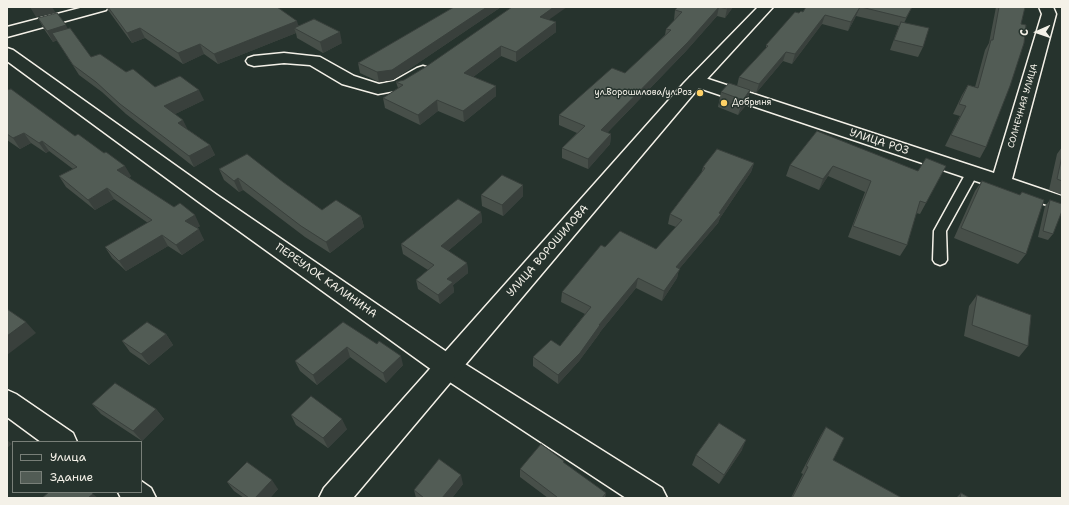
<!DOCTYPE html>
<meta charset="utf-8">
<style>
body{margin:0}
#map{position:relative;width:1069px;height:505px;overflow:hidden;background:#26332d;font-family:"Shantell Sans",sans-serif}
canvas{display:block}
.frame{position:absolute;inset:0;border:8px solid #f4f1e8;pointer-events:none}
.legend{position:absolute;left:12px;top:441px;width:130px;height:52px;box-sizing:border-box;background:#26332d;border:1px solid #787f78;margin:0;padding:5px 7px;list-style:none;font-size:12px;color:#f4f1e8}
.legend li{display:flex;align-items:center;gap:8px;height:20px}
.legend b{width:20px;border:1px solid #787f78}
.north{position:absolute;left:1017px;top:12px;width:40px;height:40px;-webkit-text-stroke:3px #26332d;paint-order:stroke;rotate:268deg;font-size:11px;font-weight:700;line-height:16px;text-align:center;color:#f4f1e8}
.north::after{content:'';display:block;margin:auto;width:14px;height:18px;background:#f4f1e8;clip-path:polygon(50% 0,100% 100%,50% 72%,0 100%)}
</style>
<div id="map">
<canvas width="1069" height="505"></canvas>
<div class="frame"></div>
<ul class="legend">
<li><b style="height:5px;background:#26332d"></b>Улица</li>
<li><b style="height:11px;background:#525c55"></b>Здание</li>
</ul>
<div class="north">С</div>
</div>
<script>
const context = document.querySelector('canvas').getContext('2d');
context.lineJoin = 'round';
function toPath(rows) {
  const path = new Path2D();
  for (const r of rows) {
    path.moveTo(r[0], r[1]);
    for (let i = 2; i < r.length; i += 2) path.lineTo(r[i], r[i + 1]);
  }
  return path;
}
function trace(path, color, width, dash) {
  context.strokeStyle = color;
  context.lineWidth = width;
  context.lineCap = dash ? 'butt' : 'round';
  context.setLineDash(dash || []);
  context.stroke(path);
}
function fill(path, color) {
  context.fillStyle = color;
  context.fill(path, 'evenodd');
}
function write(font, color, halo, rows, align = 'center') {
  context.font = font + ' "Shantell Sans",sans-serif';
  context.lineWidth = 3;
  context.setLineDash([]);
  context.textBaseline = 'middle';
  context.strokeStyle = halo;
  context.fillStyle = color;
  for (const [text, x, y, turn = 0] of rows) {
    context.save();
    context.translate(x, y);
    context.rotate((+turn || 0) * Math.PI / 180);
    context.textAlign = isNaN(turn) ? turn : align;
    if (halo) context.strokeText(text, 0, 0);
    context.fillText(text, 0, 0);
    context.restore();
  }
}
const lane = toPath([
 [972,169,976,170,978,173,946,231,947,260,945,263,940,265,935,263,933,260,934,231,966,173,968,170,972,169]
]);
const street = toPath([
 [84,7,108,7,106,10,7,37,7,27,84,7],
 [1039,7,1053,7,1056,14,1012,179,1062,196,1062,210,690,85,688,81,690,77,696,76,702,77,994,173,1042,14,1039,7],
 [7,48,13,50,217,195,457,359,662,488,667,498,626,498,439,375,203,205,7,61,7,48],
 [284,53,320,57,354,76,379,84,394,81,417,68,423,66,429,68,431,71,429,74,405,89,378,94,342,84,310,65,284,63,254,66,248,64,246,61,248,58,254,56,284,53],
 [7,390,16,394,73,433,77,442,41,442,7,417,7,390],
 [141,481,151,488,156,498,121,498,118,492,141,492,141,481]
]);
const secondary = toPath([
 [758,7,773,7,696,91,353,498,319,498,324,488,684,83,758,7]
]);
trace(lane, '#f4f1e8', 3);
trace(street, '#f4f1e8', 3);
trace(secondary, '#f4f1e8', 3);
fill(lane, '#26332d');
fill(street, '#26332d');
fill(secondary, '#26332d');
fill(toPath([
 [106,7,277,7,299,26,342,43,323,53,297,38,296,33,218,64,204,54,183,64,145,38,132,43,108,10],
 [454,7,501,7,393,80,379,82,360,73,358,63],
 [678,7,733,7,725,18,717,16,686,51,607,133,611,134,610,144,588,169,562,158,562,148,577,133,559,125,559,115,625,73,665,35,666,29,675,20,674,20,675,10],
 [806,7,912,7,904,23,923,47,918,57,890,50,899,26,856,16,848,31,822,24,792,64,783,61,756,93,750,91,746,105,738,115,718,107,721,92,737,86,739,77,766,48,766,45,799,13,803,12],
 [996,7,1025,7,986,147,980,158,945,146,960,116,953,114,962,95,968,85,975,87,985,50,989,43],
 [38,18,68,29,91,57,126,72,155,87,204,100,175,114,187,129,210,145,215,155,194,167,126,114,102,92,79,75,57,40,53,42,44,29],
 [549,20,556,22,556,32,516,62,501,56,473,77,496,86,496,96,464,122,438,111,420,125,385,108,383,98,398,88,396,82,404,80,424,68],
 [7,90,75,136,131,176,129,178,200,226,197,228,204,240,182,255,168,246,126,271,112,258,105,247,148,223,114,199,95,210,66,187,59,176,73,169,49,151,46,153,31,143,20,149,7,140],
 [817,131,926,203,920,214,916,213,907,245,900,256,848,237,865,192,828,176,819,190,786,176,790,165],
 [1062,147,1062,195,1049,190,1057,154],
 [754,163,751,172,720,218,718,223,679,269,677,278,662,301,636,288,600,332,599,334,579,361,558,384,533,366,533,357,560,346,585,314,561,302,562,292,605,247,656,249,676,227,668,224,670,214,701,174,703,167],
 [219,169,283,182,322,210,361,216,364,227,330,253,305,237,243,190,239,192,224,180],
 [982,181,1020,195,1022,192,1026,254,1018,264,954,238,975,191],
 [481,195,523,196,503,216,482,206],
 [1050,200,1053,234,1048,240,1038,237,1045,206],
 [481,212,482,222,448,251,467,263,468,273,453,285,454,292,440,304,418,289,416,280,428,270,403,254,401,244],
 [977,295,1028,346,1019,357,964,336,969,306],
 [343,322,403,365,386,383,350,357,317,385,300,371,295,361],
 [166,334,173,345,149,365,130,352,122,341],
 [92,404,156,409,164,419,142,441,101,414],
 [291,415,347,429,328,448,296,425],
 [826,427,833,460,902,498,791,498,803,474,801,473,821,435],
 [742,450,719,484,692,465,696,455],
 [564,461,564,463,606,493,605,498,548,498,520,477,520,469],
 [227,482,278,489,270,498,244,498,234,491],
 [463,484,452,498,416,498,414,490],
 [961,493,970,498,956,498]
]), '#474f49');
fill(toPath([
 [30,7,52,7,56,13,36,17],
 [487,7,501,7,393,80,379,82,377,72],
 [554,7,567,7,540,26,540,17],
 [719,7,717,16,686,51,600,140,601,130],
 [729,7,733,7,725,18,727,9],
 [860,7,856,16,848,31,851,22],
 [825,15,822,24,792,64,795,54],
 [297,21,300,31,294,28,296,33,218,64,214,54],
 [556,22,556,32,516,62,516,52],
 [66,25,71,36,52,33,57,40,53,42,47,31],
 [140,28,145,38,132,43,127,33],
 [340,32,342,43,323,53,320,42],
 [200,44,204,54,183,64,178,53],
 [501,46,501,56,465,83,464,73],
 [786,52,783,61,756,93,759,84],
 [496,86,496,96,464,122,463,111],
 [199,90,204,100,169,117,164,106],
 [750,90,746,105,738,115,743,100],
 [437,100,438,111,420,125,418,115],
 [183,120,188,130,178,123],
 [24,133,31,143,20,149,13,138],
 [611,134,610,144,588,169,588,159],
 [42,141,49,151,46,153,39,143],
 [210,145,215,155,194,167,189,156],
 [754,163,751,172,720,218,718,223,679,269,677,278,662,301,664,291,676,267,719,213],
 [125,166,131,176,123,180,117,170],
 [833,166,828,176,819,190,823,179],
 [238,178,243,190,239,192,234,181],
 [523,185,523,196,503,216,502,205],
 [107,188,114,199,95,210,88,200],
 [481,212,482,222,442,256,441,246],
 [195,215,200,226,191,231,185,221],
 [361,216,364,227,330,253,326,242],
 [199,229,204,240,182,255,176,245],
 [162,235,168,246,126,271,119,261],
 [467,263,468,273,453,285,454,292,440,304,438,295,447,279],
 [638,278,636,288,600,332,599,334,579,361,558,384,558,375,599,325],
 [26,322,36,333,7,355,7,336],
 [166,334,173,345,149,365,141,354],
 [347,347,350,357,317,385,313,375],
 [401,356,403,365,386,383,383,373],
 [156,409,164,419,142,441,133,431],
 [342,419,347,429,328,448,323,438],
 [7,440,12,444,7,448],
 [746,440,742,450,719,484,724,475],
 [461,475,463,484,452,498,442,498],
 [272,480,278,489,270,498,255,498],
 [93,494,98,498,88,498]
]), '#39403c');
const building = toPath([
 [108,7,277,7,297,21,214,54,200,44,178,53,140,28,127,33,108,7],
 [454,7,487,7,392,70,377,72,358,63,454,7],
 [512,7,554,7,540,17,556,22,516,52,501,46,464,73,496,86,463,111,437,100,418,115,383,98,403,85,396,82,404,80,424,68,512,7],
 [678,7,729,7,727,9,719,7,688,42,601,130,611,134,588,159,562,148,585,126,559,115,612,68,625,73,671,30,666,29,682,12,675,10,678,7],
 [806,7,860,7,851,22,825,15,795,54,786,52,759,84,739,77,768,46,766,45,795,12,799,13,801,11,803,12,806,7],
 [861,7,912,7,906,18,861,7],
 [999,7,1025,7,1021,24,1026,25,1024,43,1010,86,986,147,951,135,966,106,959,104,968,85,978,88,991,40,993,40,999,7],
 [57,13,66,25,47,31,38,18,57,13],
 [314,19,340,32,320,42,294,28,314,19],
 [901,22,929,28,923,47,894,40,901,22],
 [70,28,91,57,100,54,126,72,133,69,155,87,180,76,199,90,164,106,183,120,178,123,210,145,189,156,120,104,96,82,73,65,52,33,70,28],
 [729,83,750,90,743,100,721,92,729,83],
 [11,89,75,136,78,134,104,153,106,152,125,166,117,170,174,207,180,203,195,215,185,221,199,229,176,245,162,235,119,261,105,247,152,220,107,188,88,200,59,176,77,167,42,141,39,143,24,133,13,138,7,134,7,90,11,89],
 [817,131,918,171,926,158,946,166,926,203,920,201,907,245,853,226,871,181,833,166,823,179,790,165,817,131],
 [717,149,754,163,719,213,721,214,676,267,680,269,664,291,638,278,599,325,600,325,580,353,558,375,533,357,551,340,560,346,591,307,562,292,601,245,605,247,620,231,656,249,682,220,670,214,705,168,703,167,717,149],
 [247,154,283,182,322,210,336,200,361,216,326,242,301,226,238,178,234,181,219,169,247,154],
 [1062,156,1062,181,1057,179,1062,156],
 [502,175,523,185,502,205,481,195,502,175],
 [982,181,1020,195,1022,192,1044,200,1026,254,961,228,982,181],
 [458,199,481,212,441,246,467,263,447,279,453,282,438,295,416,280,434,265,401,244,458,199],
 [1050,200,1062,204,1062,211,1053,234,1043,231,1050,200],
 [977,295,1031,315,1028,346,972,325,977,295],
 [7,309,26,322,7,336,7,309],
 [147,322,166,334,141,354,122,341,147,322],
 [343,322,377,344,379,341,401,356,383,373,347,347,313,375,295,361,343,322],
 [115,383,156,409,133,431,92,404,115,383],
 [311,396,342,419,323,438,291,415,311,396],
 [719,423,746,440,724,475,696,455,719,423],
 [826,427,844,438,833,460,902,498,792,498,808,467,806,466,826,427],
 [541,444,564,461,563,462,606,493,602,498,556,498,557,497,520,469,541,444],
 [439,459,461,475,442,498,424,498,414,490,439,459],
 [247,462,272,480,255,498,249,498,227,482,247,462],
 [49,492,91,492,93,494,88,498,42,498,49,492],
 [961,493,970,498,960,498,961,493]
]);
fill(building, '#525c55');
trace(building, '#39403c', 1);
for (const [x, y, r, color] of [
 [700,93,4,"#ffd166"],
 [724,103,4,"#ffd166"]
]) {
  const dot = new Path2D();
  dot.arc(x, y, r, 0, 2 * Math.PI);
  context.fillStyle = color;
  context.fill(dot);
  trace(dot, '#26332d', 1.5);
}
write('9px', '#f4f1e8', '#26332d', [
 ["ул.Ворошилова/ул.Роз",692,93],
 ["Добрыня",732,103,"left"]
], 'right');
write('9px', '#f4f1e8', '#26332d', [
 ["СОЛНЕЧНАЯ УЛИЦА",1023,106,-74]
]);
write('11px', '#f4f1e8', '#26332d', [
 ["УЛИЦА РОЗ",879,142,18],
 ["УЛИЦА ВОРОШИЛОВА",548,251,-49],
 ["ПЕРЕУЛОК КАЛИНИНА",326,281,35]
]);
</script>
